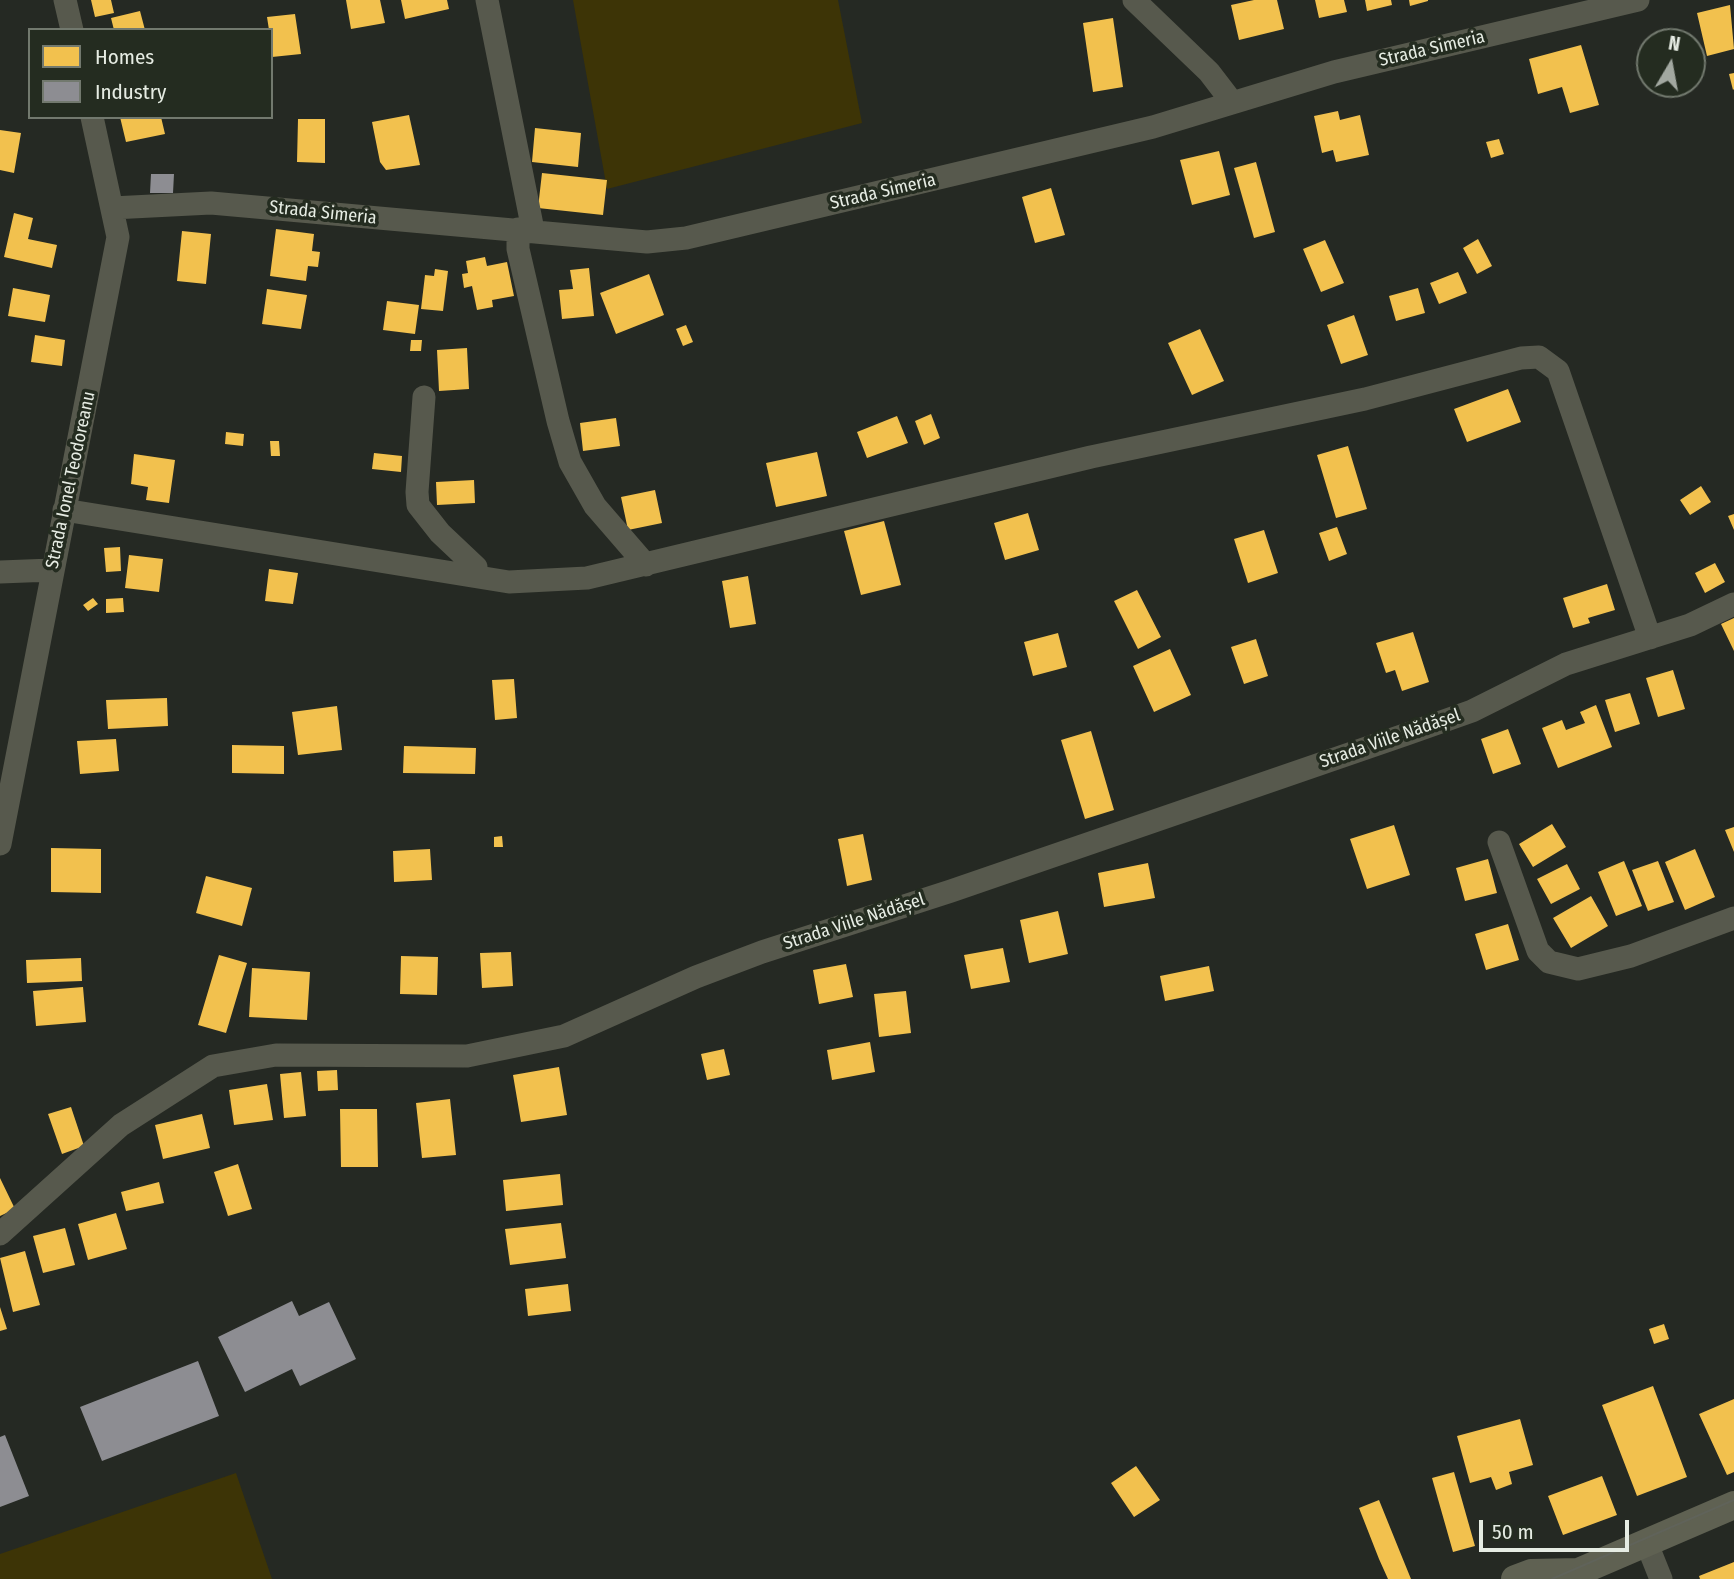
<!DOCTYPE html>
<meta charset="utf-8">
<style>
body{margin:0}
#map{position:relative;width:1734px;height:1579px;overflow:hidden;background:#252923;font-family:"Fira Sans Condensed",sans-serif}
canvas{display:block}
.legend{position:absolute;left:28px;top:28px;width:245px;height:91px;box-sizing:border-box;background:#242c20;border:2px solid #72796e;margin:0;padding:9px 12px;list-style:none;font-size:21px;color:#e6ece3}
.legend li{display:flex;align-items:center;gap:14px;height:35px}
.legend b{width:35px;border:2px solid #72796e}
.north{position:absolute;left:1636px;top:28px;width:70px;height:70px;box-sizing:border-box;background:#242c20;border:2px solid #72796e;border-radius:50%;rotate:10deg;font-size:19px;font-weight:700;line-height:28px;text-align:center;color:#e6ece3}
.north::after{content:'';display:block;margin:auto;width:24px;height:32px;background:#a2a8a0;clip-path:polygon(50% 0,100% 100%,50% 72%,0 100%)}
.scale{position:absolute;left:1479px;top:1520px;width:150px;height:32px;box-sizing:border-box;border:4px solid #e6ece3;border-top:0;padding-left:9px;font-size:21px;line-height:24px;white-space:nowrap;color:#e6ece3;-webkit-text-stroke:5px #242c20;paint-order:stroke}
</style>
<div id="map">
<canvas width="1734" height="1579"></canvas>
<ul class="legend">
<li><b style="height:19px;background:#f2c14e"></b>Homes</li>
<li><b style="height:19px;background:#8d8d92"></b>Industry</li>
</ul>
<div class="north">N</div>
<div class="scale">50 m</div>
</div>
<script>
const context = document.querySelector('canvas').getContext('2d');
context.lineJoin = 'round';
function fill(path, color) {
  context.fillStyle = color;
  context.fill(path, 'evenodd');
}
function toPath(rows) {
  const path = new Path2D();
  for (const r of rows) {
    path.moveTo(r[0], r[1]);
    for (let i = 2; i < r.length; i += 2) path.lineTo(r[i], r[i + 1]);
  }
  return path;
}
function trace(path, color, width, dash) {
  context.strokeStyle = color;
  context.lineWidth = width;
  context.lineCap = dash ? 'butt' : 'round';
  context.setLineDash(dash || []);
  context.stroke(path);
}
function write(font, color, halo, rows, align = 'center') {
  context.font = font + ' "Fira Sans Condensed",sans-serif';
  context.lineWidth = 7;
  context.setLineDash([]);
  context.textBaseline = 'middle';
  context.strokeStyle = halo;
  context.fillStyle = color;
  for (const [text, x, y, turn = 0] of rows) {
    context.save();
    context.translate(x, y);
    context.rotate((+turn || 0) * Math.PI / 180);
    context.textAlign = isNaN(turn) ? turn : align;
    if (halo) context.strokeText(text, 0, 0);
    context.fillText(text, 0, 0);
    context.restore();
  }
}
fill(toPath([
 [573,0,838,0,862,123,607,189],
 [236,1473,272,1579,0,1579,0,1554]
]), '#3d3406');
fill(toPath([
 [91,0,111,0,114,13,95,17],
 [346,0,380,0,385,23,351,29],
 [401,0,447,0,449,9,405,19],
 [1254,0,1277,0,1284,29,1239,40,1231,5],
 [1315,0,1344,0,1347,12,1319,18],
 [1365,0,1391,0,1392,5,1367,11],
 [1409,0,1428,0,1428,1,1410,6],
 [1730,5,1734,49,1707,56,1697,13],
 [140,11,145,30,114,30,111,18],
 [295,14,301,54,272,57,271,30,269,30,267,17],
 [1113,18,1123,87,1093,92,1083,23],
 [1581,45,1599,105,1570,113,1562,87,1538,94,1529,59],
 [1734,73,1734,89,1733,90,1729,74],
 [1338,111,1340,120,1360,115,1369,155,1336,162,1333,150,1322,153,1314,116],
 [409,115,420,165,386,170,380,162,372,122],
 [120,117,161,117,165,134,126,142],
 [298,119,325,119,325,163,297,162],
 [535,128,581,133,578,167,532,162],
 [0,130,21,133,14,173,0,170],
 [1499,139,1504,154,1491,158,1486,142],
 [1219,151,1230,195,1192,205,1180,160],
 [1256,162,1275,232,1254,238,1234,168],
 [542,173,607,180,603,215,538,208],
 [1051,188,1065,235,1035,243,1022,197],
 [14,213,33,218,28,239,57,245,52,268,4,257],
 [276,229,314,234,312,251,320,252,318,267,308,266,306,281,270,276],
 [182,231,211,234,206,284,177,281],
 [1478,239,1492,266,1477,274,1463,248],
 [1325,240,1344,283,1321,292,1303,249],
 [485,257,487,266,507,262,514,296,492,300,493,307,477,310,472,286,464,288,462,274,468,273,466,261],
 [589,268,594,316,562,319,559,290,573,289,570,270],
 [435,269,448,271,443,311,421,309,425,275,434,276],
 [1458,272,1467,293,1439,304,1430,283],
 [649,274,664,315,616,334,600,293],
 [13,288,50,295,45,322,8,316],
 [1418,288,1425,313,1396,321,1389,296],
 [267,289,307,295,301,329,262,324],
 [387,301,419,305,415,334,383,330],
 [1354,315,1368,355,1341,364,1327,325],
 [686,325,693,342,683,346,676,329],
 [1200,329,1224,381,1192,395,1168,343],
 [35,335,65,340,62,366,31,362],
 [411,340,422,340,421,351,410,351],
 [467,348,469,389,439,391,437,350],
 [1508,389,1521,422,1467,442,1454,409],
 [931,414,940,438,924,445,915,421],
 [897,416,908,443,867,458,857,432],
 [616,418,620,446,583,451,580,423],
 [226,432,244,434,243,446,225,444],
 [270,441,279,441,280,456,271,456],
 [1348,446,1367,509,1336,518,1317,455],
 [817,452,827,496,776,507,766,463],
 [374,453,402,456,401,472,372,469],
 [134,454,175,460,169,503,146,500,148,487,131,484],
 [474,480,475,503,437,505,436,482],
 [1701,486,1711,502,1690,515,1680,500],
 [655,490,662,523,628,530,621,497],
 [1028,513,1039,550,1005,560,994,523],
 [1734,514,1734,530,1728,516],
 [884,521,901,585,861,595,844,531],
 [1337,527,1347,554,1329,561,1319,533],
 [1264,530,1278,573,1248,583,1234,539],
 [120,547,121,571,106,572,104,548],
 [129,555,163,559,159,592,125,588],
 [1715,563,1725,582,1705,593,1695,573],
 [269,569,298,573,293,604,265,601],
 [748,576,756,624,730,628,722,581],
 [1607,584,1615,610,1588,618,1590,623,1573,628,1563,598],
 [1137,590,1161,637,1138,649,1114,601],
 [93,598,98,604,88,611,83,605],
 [123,598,124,612,106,613,106,599],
 [1734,618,1734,651,1721,624],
 [1413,632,1429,682,1402,691,1395,670,1386,673,1376,643],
 [1058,633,1067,667,1033,676,1024,642],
 [1256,639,1268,676,1244,684,1231,647],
 [1170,649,1191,695,1154,712,1133,666],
 [1673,670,1685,709,1658,717,1646,678],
 [514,679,517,718,495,720,492,680],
 [1630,693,1640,724,1615,732,1605,700],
 [167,698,168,726,108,729,106,700],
 [1596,705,1612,747,1558,768,1542,728,1562,720,1566,730,1585,723,1580,712],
 [337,706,342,750,298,755,292,712],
 [1508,729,1521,764,1493,774,1481,739],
 [1091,731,1114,810,1085,819,1061,740],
 [116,739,119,771,80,774,77,741],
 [232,745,284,746,284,774,232,773],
 [404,746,476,748,475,774,403,773],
 [1552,824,1566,847,1533,867,1519,844],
 [1394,825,1410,875,1367,889,1350,839],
 [1734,827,1734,852,1725,830],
 [863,834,872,880,847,886,838,839],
 [502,836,503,847,494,847,494,837],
 [51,848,101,849,101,893,51,892],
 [430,849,432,880,394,882,393,851],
 [1695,849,1715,897,1685,910,1665,862],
 [1488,859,1497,893,1465,901,1456,868],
 [1624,861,1642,906,1616,916,1598,872],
 [1658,861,1674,902,1648,911,1632,870],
 [1148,863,1155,898,1104,907,1098,873],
 [1567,864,1580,889,1551,904,1537,879],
 [206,876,252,888,242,926,196,913],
 [1591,896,1608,926,1571,948,1553,918],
 [1058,911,1068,954,1029,963,1020,920],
 [1508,924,1519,960,1486,970,1475,934],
 [1003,948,1010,982,971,989,964,955],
 [511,952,513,986,482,988,480,953],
 [219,955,247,963,226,1033,198,1025],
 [401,956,438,957,437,995,400,994],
 [81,958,82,981,27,983,26,960],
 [846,964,853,997,819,1004,813,970],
 [1209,966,1214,991,1165,1001,1160,976],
 [252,968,310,972,307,1020,249,1017],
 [83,987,86,1022,36,1026,33,991],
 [906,991,911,1033,879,1037,874,994],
 [870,1042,875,1072,832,1080,827,1050],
 [724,1049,730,1075,707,1080,701,1054],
 [559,1067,567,1115,521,1122,513,1075],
 [337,1070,338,1090,318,1091,317,1071],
 [301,1072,306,1116,284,1118,280,1074],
 [267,1084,273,1120,234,1125,229,1090],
 [450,1099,456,1155,422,1158,416,1103],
 [71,1107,84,1146,62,1154,48,1114],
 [340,1109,377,1109,378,1167,341,1167],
 [202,1114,210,1148,163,1159,155,1125],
 [238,1164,252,1209,228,1216,214,1172],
 [560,1174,563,1205,506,1211,503,1180],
 [0,1178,15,1209,0,1216],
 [159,1182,164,1203,126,1211,121,1192],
 [116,1213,127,1249,88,1260,78,1224],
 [561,1223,566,1258,510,1265,505,1229],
 [65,1228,75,1265,43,1273,33,1236],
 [25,1251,40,1305,13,1312,0,1258],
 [568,1284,571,1311,528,1316,525,1289],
 [0,1307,7,1329,0,1331],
 [1664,1324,1669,1339,1654,1344,1649,1329],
 [1653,1386,1687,1477,1637,1496,1602,1405],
 [1734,1399,1734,1472,1727,1475,1699,1414],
 [1520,1419,1533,1465,1509,1472,1512,1484,1496,1490,1491,1477,1470,1483,1457,1436],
 [1136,1466,1160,1500,1134,1517,1111,1483],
 [1454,1472,1475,1546,1453,1552,1432,1478],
 [1602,1476,1617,1515,1563,1535,1548,1496],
 [1379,1500,1400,1552,1411,1579,1388,1579,1379,1559,1359,1508],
 [1734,1562,1734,1579,1700,1579,1699,1576]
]), '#f2c14e');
fill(toPath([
 [151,174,174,174,173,193,150,193],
 [292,1301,299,1316,329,1302,356,1359,300,1386,292,1369,245,1392,218,1337],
 [198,1361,219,1416,102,1461,80,1407],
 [5,1435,29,1496,0,1507,0,1437]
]), '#8d8d92');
trace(toPath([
 [65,0,72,30],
 [487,0,533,230],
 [1134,0,1209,72,1232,102],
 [112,208,211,203,647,242,686,238,1153,127,1334,72,1638,0],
 [518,229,518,249,558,421,570,462,595,506,646,565],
 [424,397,417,492,418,505,440,533,476,567,476,576],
 [64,510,509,582,587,578,1091,457,1365,399,1521,358,1539,357,1558,371,1650,638],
 [0,572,52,570],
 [1499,842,1538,951,1549,962,1578,969,1631,956,1734,918],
 [0,844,118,237,92,117],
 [0,1234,121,1125,213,1066,276,1055,467,1056,564,1036,696,977,762,952,951,891,1407,734,1472,711,1566,664,1690,625,1734,604],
 [1647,1544,1661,1579]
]), '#57594d', 23);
trace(toPath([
 [1515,1579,1531,1573,1578,1572],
 [1562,1579,1734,1505]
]), '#5f6152', 28);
trace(toPath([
 [1552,1579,1734,1500]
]), '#60635a', 2);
write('18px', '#e6ece3', '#242c20', [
 ["Strada Simeria",1432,49,-13],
 ["Strada Simeria",883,192,-13],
 ["Strada Simeria",323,213,6],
 ["Strada Ionel Teodoreanu",71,480,-78],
 ["Strada Viile Nădășel",1390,739,-19],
 ["Strada Viile Nădășel",854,922,-18]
]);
</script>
